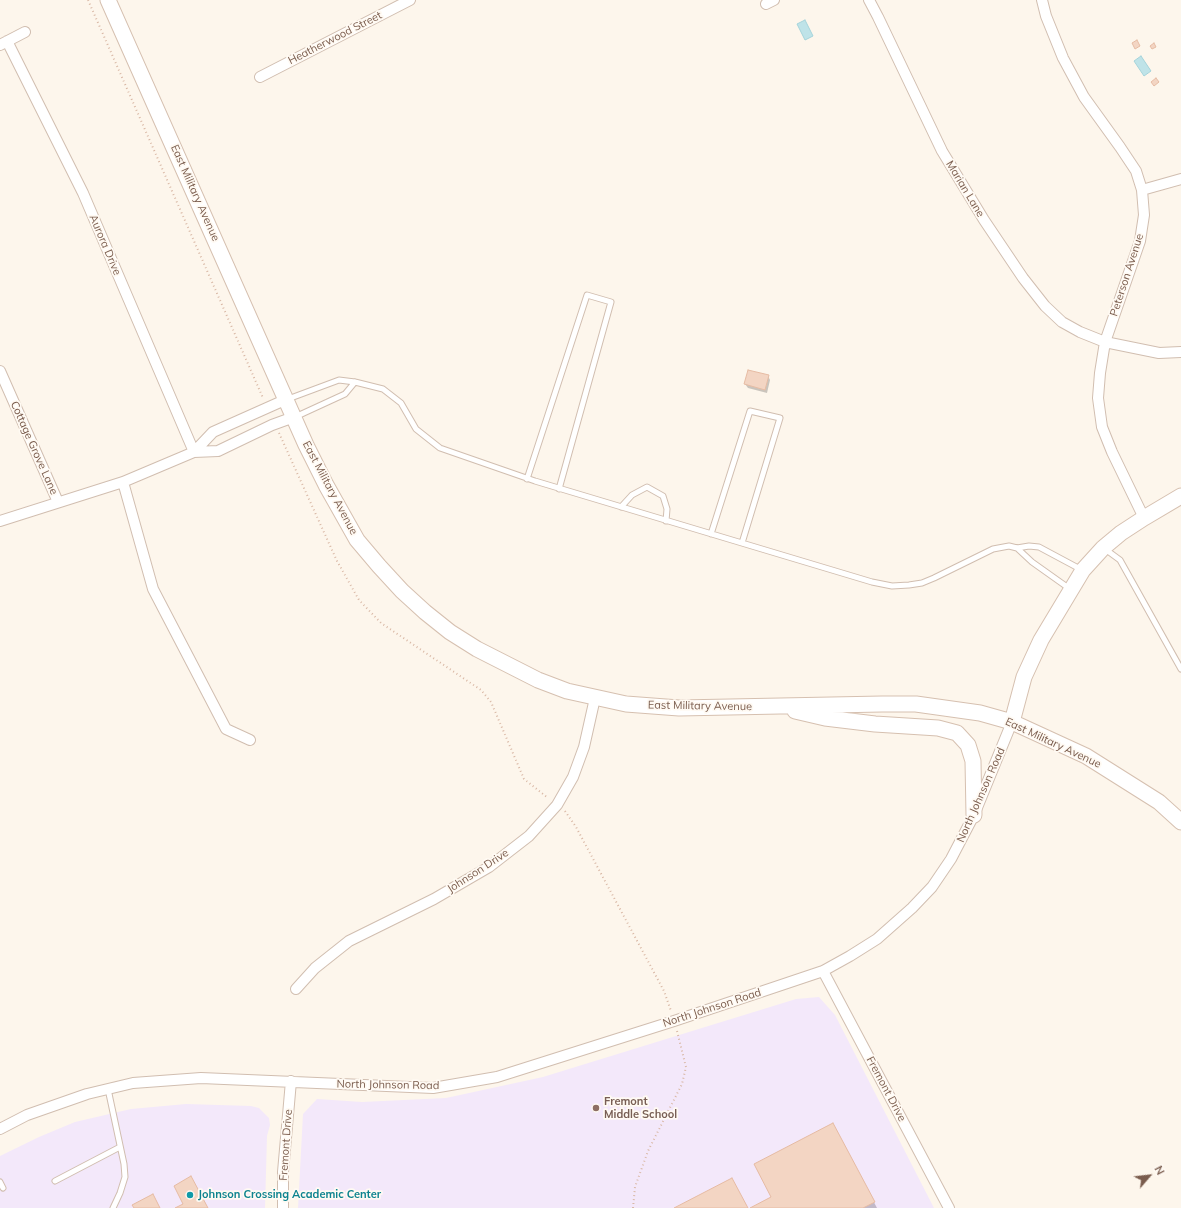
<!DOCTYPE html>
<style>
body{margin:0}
#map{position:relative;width:1181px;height:1208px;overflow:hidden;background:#fdf6ec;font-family:Mulish,sans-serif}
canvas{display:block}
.north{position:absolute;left:1129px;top:1156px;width:40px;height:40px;-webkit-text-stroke:3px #fffaf3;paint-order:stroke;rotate:62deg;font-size:11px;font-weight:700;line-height:16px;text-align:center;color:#7a5c4d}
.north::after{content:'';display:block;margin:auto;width:14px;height:18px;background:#7a5c4d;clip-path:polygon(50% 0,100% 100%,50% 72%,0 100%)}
</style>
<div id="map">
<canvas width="1181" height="1208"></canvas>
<div class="north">N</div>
</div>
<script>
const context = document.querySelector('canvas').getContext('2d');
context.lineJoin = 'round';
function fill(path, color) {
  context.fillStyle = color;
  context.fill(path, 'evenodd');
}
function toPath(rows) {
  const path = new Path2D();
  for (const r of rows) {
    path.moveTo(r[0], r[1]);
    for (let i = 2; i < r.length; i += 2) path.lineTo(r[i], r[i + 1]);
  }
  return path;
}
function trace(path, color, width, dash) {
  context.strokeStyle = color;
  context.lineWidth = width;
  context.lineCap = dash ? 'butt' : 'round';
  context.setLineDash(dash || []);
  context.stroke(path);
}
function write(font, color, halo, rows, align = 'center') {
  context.font = font + ' Mulish,sans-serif';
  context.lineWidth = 3.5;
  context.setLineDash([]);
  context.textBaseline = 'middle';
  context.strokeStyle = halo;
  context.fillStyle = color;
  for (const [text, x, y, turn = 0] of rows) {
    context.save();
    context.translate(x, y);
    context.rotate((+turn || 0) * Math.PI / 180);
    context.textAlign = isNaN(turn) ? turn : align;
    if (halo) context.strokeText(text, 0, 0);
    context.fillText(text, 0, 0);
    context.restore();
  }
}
fill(toPath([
 [819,997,835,1015,934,1208,298,1208,303,1114,317,1099,362,1102,446,1098,543,1077,796,999],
 [186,1104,251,1106,259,1108,269,1118,270,1125,267,1136,265,1208,0,1208,0,1156,39,1137,75,1122,131,1109]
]), '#f3e8fa');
const water = toPath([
 [805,20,813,36,805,40,797,24,805,20],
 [1141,56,1151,71,1144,76,1134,61,1141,56]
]);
fill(water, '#bfe3e8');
trace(water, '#a5d3da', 1);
fill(toPath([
 [768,376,770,380,767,393,748,388,745,384],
 [836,1130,877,1208,752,1208,773,1197]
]), '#0003');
const building = toPath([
 [1137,40,1140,46,1135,49,1132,43,1137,40],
 [1154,43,1156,47,1152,49,1150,46,1154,43],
 [1156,78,1159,82,1154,86,1151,82,1156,78],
 [748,370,769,375,765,390,744,384,748,370],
 [833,1123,875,1202,863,1208,750,1208,771,1197,754,1164,833,1123],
 [191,1176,208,1208,175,1208,183,1204,174,1186,191,1176],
 [732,1178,748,1208,674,1208,732,1178],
 [153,1194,160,1208,134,1208,132,1205,153,1194]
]);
fill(building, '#f3d5c3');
trace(building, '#e6bba3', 1);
const service = toPath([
 [288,399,339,380,355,382,383,389,401,403,416,429,440,448,535,481,872,582,892,586,909,585,922,583,934,578,993,549,1009,546,1017,548,1029,546,1039,547,1082,570],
 [295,417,345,394,355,382],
 [527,479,587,295,611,302,559,489],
 [621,507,632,495,647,487,663,496,667,509,666,521],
 [711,534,750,411,780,418,742,543],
 [1017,548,1032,562,1070,589],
 [1105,549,1120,560,1181,669],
 [108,1089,124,1164,125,1177,120,1193,113,1208],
 [55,1181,120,1147],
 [0,1182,3,1188]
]);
const minor = toPath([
 [869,0,878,17,942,151,984,220,1023,278,1045,306,1062,322,1080,332,1105,342,1159,353,1181,352],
 [1042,0,1046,16,1063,58,1084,97,1120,147,1136,171,1142,190,1144,215,1140,241,1105,342,1100,373,1098,398,1102,427,1112,452,1144,518],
 [766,4,774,0],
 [7,41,83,193,194,452],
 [0,45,25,32],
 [260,77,410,0],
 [1142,190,1181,179],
 [0,371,58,502],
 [194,452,213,432,287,399],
 [123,482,153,589,226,729,250,740],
 [0,521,123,482,194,452,218,451,272,425,294,417],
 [823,971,949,1208],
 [296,989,315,968,349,941,434,899,489,867,529,836,557,805,573,777,584,747,595,698],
 [0,1129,27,1115,87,1094,133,1083,201,1078,433,1088,497,1077,674,1021,823,971,850,956,877,939,912,908,932,887,951,859,974,815,1012,722],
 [283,1208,283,1172,291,1081]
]);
const secondary = toPath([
 [108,0,306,445,326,485,357,540,379,566,402,591,425,612,450,632,477,649,538,680,567,691,626,704,679,708,882,704,916,704,980,713,1012,722,1086,756,1159,802,1181,822],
 [795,711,825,718,875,724,938,728,957,733,968,745,973,761,974,815],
 [1012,722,1024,677,1041,640,1083,570,1103,548,1121,533,1144,518,1181,496]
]);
trace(service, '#d1beb0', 7);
trace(minor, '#d1beb0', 12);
trace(secondary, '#d6c0b0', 17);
trace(toPath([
 [88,0,263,398],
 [279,433,337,561,359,600,381,623,481,690,491,702,524,779,548,798],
 [565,811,576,827,664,991,671,1011],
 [633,1208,635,1187,648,1151,682,1084,686,1067,677,1031]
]), '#d9b8a5', 2, [1, 3]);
trace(service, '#fff', 5);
trace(minor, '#fff', 10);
trace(secondary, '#fff', 15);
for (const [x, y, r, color] of [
 [596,1108,4,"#8d6e63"],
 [190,1195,4,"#0f9aa8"]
]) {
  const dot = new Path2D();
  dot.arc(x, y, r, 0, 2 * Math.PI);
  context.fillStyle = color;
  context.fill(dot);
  trace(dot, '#fffaf3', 1.5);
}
write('11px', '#7a5c4d', '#fffaf3', [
 ["Heatherwood Street",335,38,-27],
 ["Marian Lane",965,189,59],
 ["East Military Avenue",195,193,66],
 ["Aurora Drive",105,245,67],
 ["Peterson Avenue",1127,275,-72],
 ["Cottage Grove Lane",34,448,66],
 ["East Military Avenue",330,488,62],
 ["East Military Avenue",700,706,1],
 ["East Military Avenue",1053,743,25],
 ["North Johnson Road",981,795,-66],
 ["Johnson Drive",478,871,-33],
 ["North Johnson Road",712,1008,-18],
 ["North Johnson Road",388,1085,1],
 ["Fremont Drive",886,1089,62],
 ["Fremont Drive",286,1145,-86]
]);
write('bold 11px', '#785e54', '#fffaf3', [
 ["Fremont",604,1102],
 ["Middle School",604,1115]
], 'left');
write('bold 11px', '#0d838f', '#fffaf3', [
 ["Johnson Crossing Academic Center",198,1195]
], 'left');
</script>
